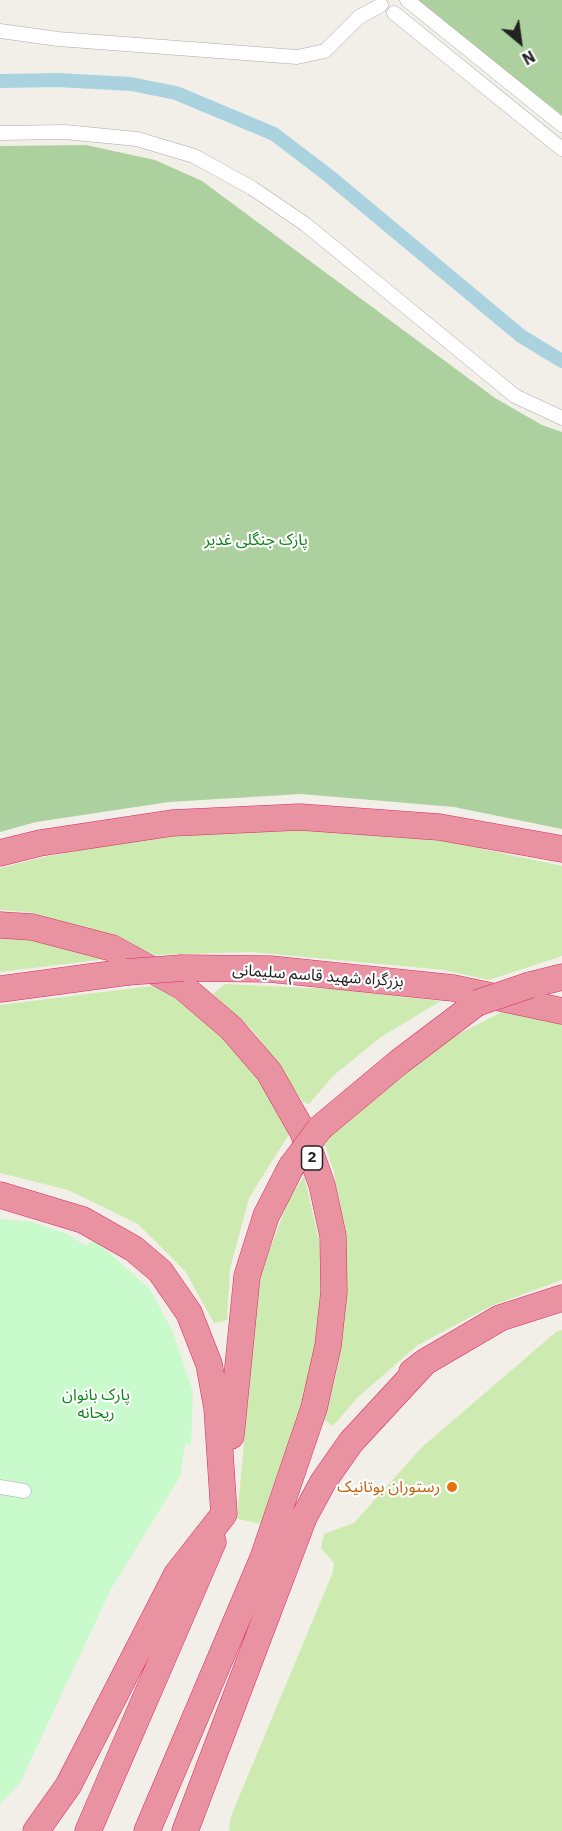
<!DOCTYPE html>
<meta charset="utf-8">
<style>
body{margin:0}
#map{position:relative;width:562px;height:1831px;overflow:hidden;background:#f2efe9;font-family:"IBM Plex Sans",sans-serif}
canvas{display:block}
.north{position:absolute;left:490px;top:12px;width:60px;height:60px;-webkit-text-stroke:4px #fff;paint-order:stroke;rotate:151deg;font-size:16px;font-weight:700;line-height:24px;text-align:center;color:#222}
.north::after{content:'';display:block;margin:auto;width:21px;height:27px;background:#222;clip-path:polygon(50% 0,100% 100%,50% 72%,0 100%)}
</style>
<div id="map">
<canvas width="562" height="1831"></canvas>
<div class="north">N</div>
</div>
<script>
const context = document.querySelector('canvas').getContext('2d');
context.lineJoin = 'round';
function fill(path, color) {
  context.fillStyle = color;
  context.fill(path, 'evenodd');
}
function toPath(rows) {
  const path = new Path2D();
  for (const r of rows) {
    path.moveTo(r[0], r[1]);
    for (let i = 2; i < r.length; i += 2) path.lineTo(r[i], r[i + 1]);
  }
  return path;
}
function trace(path, color, width, dash) {
  context.strokeStyle = color;
  context.lineWidth = width;
  context.lineCap = dash ? 'butt' : 'round';
  context.setLineDash(dash || []);
  context.stroke(path);
}
function write(font, color, halo, rows, align = 'center') {
  context.font = font + ' "IBM Plex Sans","Noto Sans Arabic",sans-serif';
  context.lineWidth = 4.5;
  context.setLineDash([]);
  context.textBaseline = 'middle';
  context.strokeStyle = halo;
  context.fillStyle = color;
  for (const [text, x, y, turn = 0] of rows) {
    context.save();
    context.translate(x, y);
    context.rotate((+turn || 0) * Math.PI / 180);
    context.textAlign = isNaN(turn) ? turn : align;
    if (halo) context.strokeText(text, 0, 0);
    context.fillText(text, 0, 0);
    context.restore();
  }
}
fill(toPath([
 [298,828,437,839,562,866,562,956,489,980,444,970,251,952,154,955,111,935,29,912,0,910,0,868,44,857,174,833],
 [0,933,22,935,107,959,0,972],
 [225,984,333,989,441,1001,381,1037,333,1076,309,1104,303,1102,254,1032,213,994],
 [158,985,226,1039,262,1085,289,1134,249,1198,230,1269,227,1320,214,1323,185,1271,138,1224,68,1190,0,1173,0,1005],
 [502,1012,562,1024,562,1280,491,1306,418,1345,358,1397,333,1426,324,1420,336,1375,344,1322,346,1275,343,1228,334,1172,325,1145,337,1127,435,1046],
 [304,1176,319,1240,322,1293,316,1344,303,1408,262,1524,237,1519,259,1278,288,1201],
 [562,1330,562,1831,229,1831,231,1816,333,1572,334,1563,321,1548,324,1534,354,1523,422,1447,556,1332]
]), '#cdebb0');
fill(toPath([
 [418,0,562,0,562,115,427,8],
 [86,145,155,160,202,181,495,398,542,425,562,432,562,829,454,807,301,794,169,802,36,822,0,832,0,146]
]), '#add19e');
fill(toPath([
 [0,1219,32,1222,67,1234,86,1246,93,1239,150,1289,173,1332,193,1392,191,1445,185,1444,180,1477,111,1589,20,1783,0,1804]
]), '#c8facc');
trace(toPath([
 [0,81,57,80,131,84,176,93,274,134,329,176,521,336,562,361]
]), '#aad3df', 14);
const street = toPath([
 [407,0,562,125],
 [394,13,562,149],
 [0,31,58,39,297,57,325,51,359,17,381,5],
 [0,133,65,132,137,139,194,156,252,188,305,224,515,396,562,418],
 [0,1487,24,1491]
]);
const highway = toPath([
 [0,853,40,843,172,823,300,817,439,827,562,849],
 [0,925,32,927,112,948,183,987,231,1028,269,1072,303,1132,322,1185,333,1236,334,1292,328,1346,314,1408,263,1558,147,1831],
 [183,968,270,969,453,988,562,1011],
 [530,985,562,977],
 [0,989,127,972],
 [320,1128,399,1062,477,1003],
 [0,1195,83,1220,134,1249,160,1271,189,1313,209,1364,217,1408,224,1514,177,1574,68,1786,36,1831],
 [412,1372,425,1362,500,1318,562,1298],
 [231,1436,247,1276,266,1216,291,1167],
 [88,1831,213,1542],
 [185,1831,304,1517,323,1482,351,1442,425,1362]
]);
trace(street, '#a9a9a9', 15);
trace(highway, '#dc2a67', 27);
trace(street, '#fff', 14);
trace(highway, '#e892a2', 26);
const highwayBridge = toPath([
 [127,972,183,968],
 [477,1003,530,985],
 [291,1167,320,1128]
]);
trace(highwayBridge, '#dc2a67', 27, []);
trace(highwayBridge, '#e892a2', 26);
for (const [x, y, r, color] of [
 [452,1487,6,"#e8710a"]
]) {
  const dot = new Path2D();
  dot.arc(x, y, r, 0, 2 * Math.PI);
  context.fillStyle = color;
  context.fill(dot);
  trace(dot, '#fff', 2);
}
for (const [x, y, w] of [
 [312,1158,21]
]) {
  const box = new Path2D();
  box.roundRect(x - w / 2, y - 12, w, 24, 4.5);
  context.fillStyle = '#fff';
  context.fill(box);
  trace(box, '#222', 1.5);
}
write('bold 15px', '#222', null, [
 ["2",312,1158]
]);
write('16px', '#0c8416', '#fff', [
 ["پارک جنگلی غدیر",256,540],
 ["پارک بانوان",96,1395],
 ["ریحانه",96,1413]
]);
write('16px', '#222', '#fff', [
 ["بزرگراه شهید قاسم سلیمانی",318,976,4]
]);
write('16px', '#c56008', '#fff', [
 ["رستوران بوتانیک",440,1487]
], 'right');
</script>
